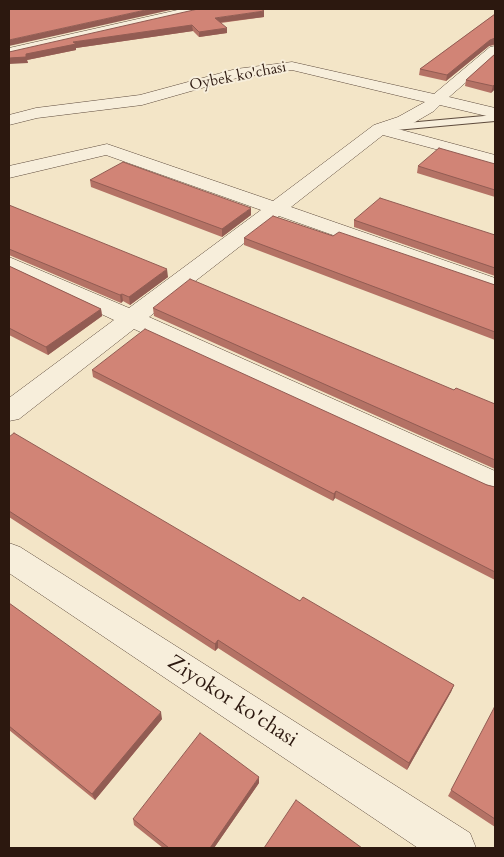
<!DOCTYPE html>
<style>
body{margin:0}
#map{position:relative;width:504px;height:857px;overflow:hidden;background:#f3e5c7;font-family:Cardo,serif}
canvas{display:block}
.frame{position:absolute;inset:0;border:10px solid #2c180f;pointer-events:none}
</style>
<div id="map">
<canvas width="504" height="857"></canvas>
<div class="frame"></div>
</div>
<script>
const context = document.querySelector('canvas').getContext('2d');
context.lineJoin = 'round';
function toPath(rows) {
  const path = new Path2D();
  for (const r of rows) {
    path.moveTo(r[0], r[1]);
    for (let i = 2; i < r.length; i += 2) path.lineTo(r[i], r[i + 1]);
  }
  return path;
}
function trace(path, color, width, dash) {
  context.strokeStyle = color;
  context.lineWidth = width;
  context.lineCap = dash ? 'butt' : 'round';
  context.setLineDash(dash || []);
  context.stroke(path);
}
function fill(path, color) {
  context.fillStyle = color;
  context.fill(path, 'evenodd');
}
function write(font, color, halo, rows, align = 'center') {
  context.font = font + ' Cardo,serif';
  context.lineWidth = 4;
  context.setLineDash([]);
  context.textBaseline = 'middle';
  context.strokeStyle = halo;
  context.fillStyle = color;
  for (const [text, x, y, turn = 0] of rows) {
    context.save();
    context.translate(x, y);
    context.rotate((+turn || 0) * Math.PI / 180);
    context.textAlign = isNaN(turn) ? turn : align;
    if (halo) context.strokeText(text, 0, 0);
    context.fillText(text, 0, 0);
    context.restore();
  }
}
const service = toPath([
 [495,115,495,121,385,131,380,128,385,125,495,115]
]);
const minor = toPath([
 [182,9,204,9,198,13,9,56,9,48,182,9],
 [495,46,495,57,449,97,495,108,495,118,440,105,434,111,410,125,398,129,495,155,495,165,383,135,291,207,495,278,495,292,279,216,149,317,495,471,495,494,485,491,134,329,19,419,9,421,9,398,114,320,9,271,9,257,129,308,261,210,106,155,9,178,9,166,107,144,273,201,374,125,398,117,425,102,292,70,237,78,142,105,37,118,9,125,9,115,36,108,140,95,236,69,292,62,434,94,490,47,495,46],
 [9,543,20,547,470,833,476,848,418,848,9,573,9,543]
]);
trace(service, '#5e4b3d', 2);
trace(minor, '#5e4b3d', 1);
fill(service, '#f7eedb');
fill(minor, '#f7eedb');
fill(toPath([
 [264,11,264,17,221,23,227,33,199,37,193,31,76,48,76,50,27,60,28,63,9,52],
 [495,14,495,45,489,46,446,81,419,75,420,69],
 [495,54,495,89,491,93,465,86,466,80],
 [495,164,495,197,417,173,418,166],
 [90,180,251,215,222,237,91,187],
 [9,205,168,277,130,305,123,301,121,303,9,255],
 [354,220,495,235,495,276,354,227],
 [333,236,495,285,495,340,244,245,244,238],
 [9,266,101,309,102,316,48,355,9,335],
 [153,308,454,390,495,404,495,469,154,316],
 [92,370,495,487,495,580,335,498,333,501,93,377],
 [9,437,300,601,454,685,451,692,407,770,218,648,215,651,9,517],
 [9,603,162,719,95,800,9,730],
 [495,709,495,827,448,796],
 [259,783,214,848,163,848,134,825,133,819]
]), '#b47265');
fill(toPath([
 [150,9,175,9,9,46,9,40],
 [264,11,264,17,215,23,215,18],
 [192,25,193,31,76,48,76,50,27,60,28,63,9,64,9,58,73,42],
 [227,28,227,33,199,37,199,32],
 [495,38,495,44,489,46,446,81,447,75,490,40],
 [495,84,495,89,491,93,493,86],
 [251,208,251,215,222,237,222,229],
 [167,269,168,277,130,305,129,297],
 [122,294,123,301,121,303,120,295],
 [101,309,102,316,48,355,46,347],
 [336,491,335,498,333,501,334,494],
 [218,640,218,648,215,651,215,644],
 [454,685,451,692,407,770,409,763],
 [161,712,162,719,95,800,92,794],
 [259,777,259,783,214,848,210,848]
]), '#925c53');
const building = toPath([
 [9,9,150,9,9,40,9,9],
 [198,9,261,9,264,11,215,18,227,28,199,32,192,25,73,42,76,44,26,54,26,57,9,58,9,52,198,9],
 [495,14,495,38,490,40,447,75,420,69,495,14],
 [495,54,495,84,493,86,466,80,495,54],
 [439,148,495,164,495,190,418,166,439,148],
 [123,162,251,208,222,229,90,180,123,162],
 [380,198,495,235,495,268,354,220,380,198],
 [9,205,167,269,129,297,122,294,120,295,9,249,9,205],
 [273,216,333,236,339,232,495,285,495,332,244,238,273,216],
 [9,266,101,309,46,347,9,328,9,266],
 [190,279,454,390,456,388,495,404,495,460,153,308,190,279],
 [145,329,487,485,495,487,495,572,336,491,334,494,92,370,145,329],
 [14,433,300,601,303,597,454,685,409,763,218,640,215,644,9,511,9,437,14,433],
 [9,603,161,712,92,794,9,726,9,603],
 [494,708,495,709,495,819,451,790,494,708],
 [200,733,259,777,210,848,169,848,133,819,200,733],
 [296,800,362,848,264,848,296,800]
]);
fill(building, '#d18476');
trace(building, '#925c53', 1);
write('15px', '#2c180f', '#f7eedb', [
 ["Oybek ko'chasi",238,77,-11]
]);
write('21px', '#2c180f', '#f7eedb', [
 ["Ziyokor ko'chasi",232,702,33]
]);
</script>
